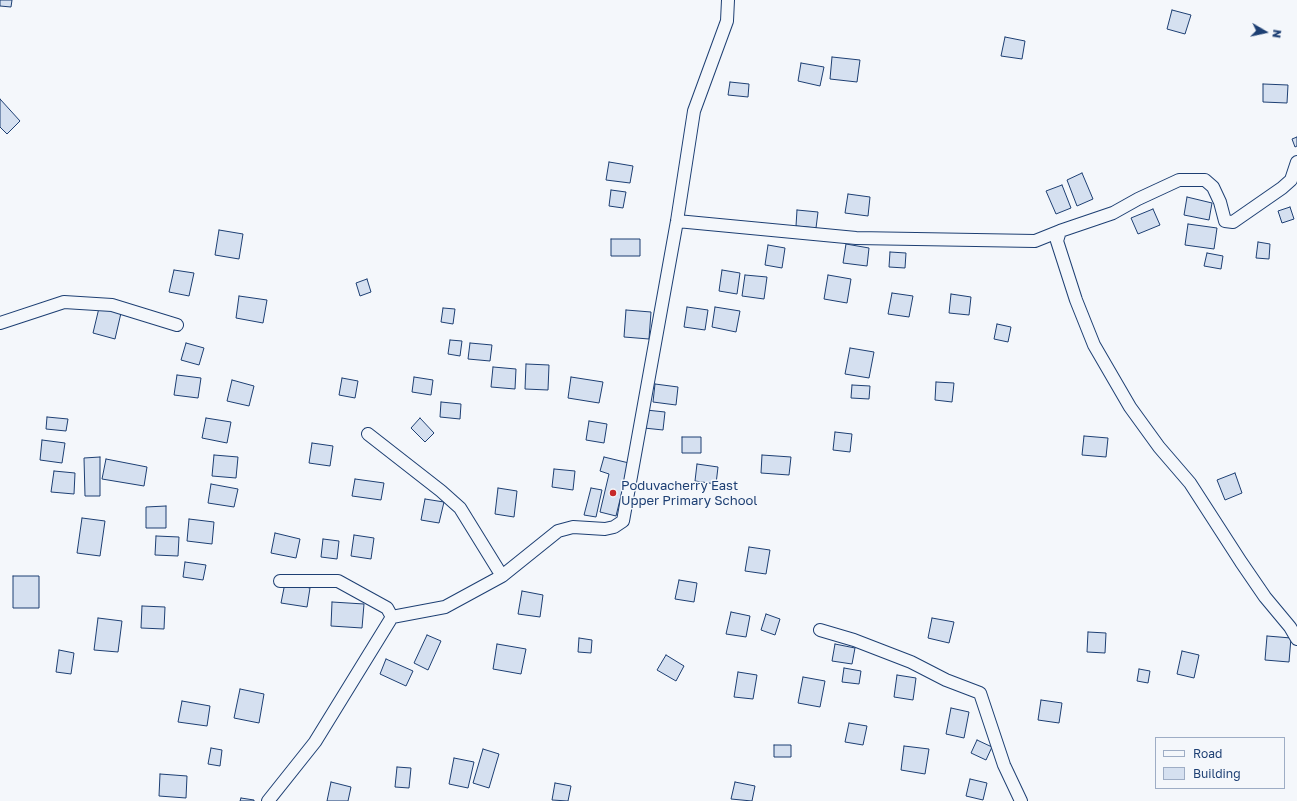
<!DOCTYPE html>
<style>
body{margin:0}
#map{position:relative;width:1297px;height:801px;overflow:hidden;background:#f4f7fb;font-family:"Golos Text",sans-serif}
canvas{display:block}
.legend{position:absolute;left:1155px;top:737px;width:130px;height:52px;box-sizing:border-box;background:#f4f7fb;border:1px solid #9eadc5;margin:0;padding:5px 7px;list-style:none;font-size:12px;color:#1d3f73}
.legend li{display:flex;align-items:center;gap:8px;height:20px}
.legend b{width:20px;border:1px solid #9eadc5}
.north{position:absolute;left:1245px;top:12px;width:40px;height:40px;-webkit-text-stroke:3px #f4f7fb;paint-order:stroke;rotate:99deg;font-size:11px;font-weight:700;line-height:16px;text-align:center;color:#1d3f73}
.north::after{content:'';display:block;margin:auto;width:14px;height:18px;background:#1d3f73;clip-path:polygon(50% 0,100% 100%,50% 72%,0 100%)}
</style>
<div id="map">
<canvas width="1297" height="801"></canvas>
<ul class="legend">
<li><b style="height:5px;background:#f4f7fb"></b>Road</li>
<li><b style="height:11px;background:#d5e0f0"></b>Building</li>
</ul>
<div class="north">N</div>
</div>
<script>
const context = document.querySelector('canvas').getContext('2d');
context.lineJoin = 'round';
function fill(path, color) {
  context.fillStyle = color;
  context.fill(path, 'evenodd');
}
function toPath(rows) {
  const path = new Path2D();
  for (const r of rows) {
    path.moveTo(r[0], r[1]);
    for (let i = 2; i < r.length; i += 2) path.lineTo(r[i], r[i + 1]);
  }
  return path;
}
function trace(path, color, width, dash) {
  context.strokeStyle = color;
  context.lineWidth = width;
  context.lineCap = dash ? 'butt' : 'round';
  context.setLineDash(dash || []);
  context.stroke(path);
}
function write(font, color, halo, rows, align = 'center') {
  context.font = font + ' "Golos Text",sans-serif';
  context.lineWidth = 3;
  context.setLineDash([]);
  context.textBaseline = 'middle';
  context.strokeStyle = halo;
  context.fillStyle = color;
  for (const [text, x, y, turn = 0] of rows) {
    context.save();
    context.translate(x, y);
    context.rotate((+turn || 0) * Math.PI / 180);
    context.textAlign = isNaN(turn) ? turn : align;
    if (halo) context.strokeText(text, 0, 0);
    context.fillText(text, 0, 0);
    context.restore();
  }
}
const building = toPath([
 [0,0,12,0,11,7,0,6,0,0],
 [1172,10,1191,15,1185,34,1167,29,1172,10],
 [1005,37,1025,41,1022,59,1001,56,1005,37],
 [832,57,860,60,857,82,830,79,832,57],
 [801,63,824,67,820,86,798,81,801,63],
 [730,82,749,84,748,97,728,95,730,82],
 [1263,84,1288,85,1287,103,1263,102,1263,84],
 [0,99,20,121,7,134,0,127,0,99],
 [1297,137,1297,146,1295,147,1292,139,1297,137],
 [609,162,633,166,630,183,606,180,609,162],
 [1082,173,1093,199,1077,206,1067,180,1082,173],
 [1062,185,1071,208,1056,214,1046,191,1062,185],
 [611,190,626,192,623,208,609,206,611,190],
 [848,194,870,197,868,216,845,213,848,194],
 [1187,197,1212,203,1209,220,1184,215,1187,197],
 [1290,207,1294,219,1282,223,1278,211,1290,207],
 [1153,209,1160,225,1138,234,1131,218,1153,209],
 [797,210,818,212,816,228,796,226,797,210],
 [1188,224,1217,228,1214,249,1185,245,1188,224],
 [219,230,243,234,239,259,215,255,219,230],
 [611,239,640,239,640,256,611,256,611,239],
 [1258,242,1270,244,1269,259,1256,258,1258,242],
 [846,244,869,248,867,266,843,263,846,244],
 [768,245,785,248,782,268,765,265,768,245],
 [890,252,906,253,905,268,889,267,890,252],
 [1207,253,1223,256,1221,269,1204,266,1207,253],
 [174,270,194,273,189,296,169,292,174,270],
 [722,270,740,273,737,294,719,291,722,270],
 [745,275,767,277,764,299,742,296,745,275],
 [828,275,851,279,847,303,824,299,828,275],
 [367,279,371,292,360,296,356,283,367,279],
 [892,293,913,296,909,317,888,314,892,293],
 [951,294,971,297,969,315,949,313,951,294],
 [239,296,267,300,263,323,236,318,239,296],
 [687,307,708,310,705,330,684,327,687,307],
 [715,307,740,311,736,332,712,327,715,307],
 [99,308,121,313,115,339,93,333,99,308],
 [443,308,455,309,453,324,441,322,443,308],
 [626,310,651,312,649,339,624,337,626,310],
 [997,324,1011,327,1008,342,994,339,997,324],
 [450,340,462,341,460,356,448,354,450,340],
 [186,343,204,348,199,365,181,360,186,343],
 [470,343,492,345,490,361,468,359,470,343],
 [850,348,874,352,869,378,845,374,850,348],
 [526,364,549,365,548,390,525,389,526,364],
 [493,367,516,369,515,389,491,387,493,367],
 [177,375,201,378,198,398,174,395,177,375],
 [414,377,433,380,431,395,412,392,414,377],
 [571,377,603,382,599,403,568,398,571,377],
 [342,378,358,381,355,398,339,395,342,378],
 [232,380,254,386,249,406,227,401,232,380],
 [936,382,954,383,952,402,935,400,936,382],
 [655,384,678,387,676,405,653,402,655,384],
 [852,385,870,386,869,399,851,398,852,385],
 [441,402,461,404,460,419,440,417,441,402],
 [646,410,665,412,663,430,644,428,646,410],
 [47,417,68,419,66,431,46,429,47,417],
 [206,418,231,422,227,443,202,438,206,418],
 [420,418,434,433,425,442,411,428,420,418],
 [589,421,607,424,604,443,586,440,589,421],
 [835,432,852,434,850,452,833,450,835,432],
 [1084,436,1108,438,1106,457,1082,455,1084,436],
 [682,437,701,437,701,453,682,453,682,437],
 [42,440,65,443,62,463,40,460,42,440],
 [312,443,333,446,330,466,309,463,312,443],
 [214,455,238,457,236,478,212,476,214,455],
 [762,455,791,457,789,475,761,473,762,455],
 [100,457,100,496,85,496,84,458,100,457],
 [604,457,629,463,616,516,600,512,609,474,600,471,604,457],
 [106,459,147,467,144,486,102,479,106,459],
 [697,464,718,467,716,484,695,481,697,464],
 [554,469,575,471,573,490,552,487,554,469],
 [54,471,75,473,74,494,51,492,54,471],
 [1235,473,1242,493,1225,500,1217,480,1235,473],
 [355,479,384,483,381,500,352,496,355,479],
 [211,484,238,489,234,507,208,503,211,484],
 [498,488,517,491,514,517,495,514,498,488],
 [591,488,602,490,596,517,584,515,591,488],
 [425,499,444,502,439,523,421,520,425,499],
 [166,506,166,528,146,528,146,507,166,506],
 [82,518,105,521,100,556,77,553,82,518],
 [189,519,214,522,212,544,187,541,189,519],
 [275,533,300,539,296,558,271,553,275,533],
 [354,535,374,538,371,559,351,556,354,535],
 [156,536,179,537,178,556,155,555,156,536],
 [323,539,339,541,337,559,321,557,323,539],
 [749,547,770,550,766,574,745,571,749,547],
 [185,562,206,565,203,580,183,577,185,562],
 [13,576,39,576,39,608,13,608,13,576],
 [679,580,697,583,694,602,675,599,679,580],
 [285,583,310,588,307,607,281,603,285,583],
 [522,591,543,595,540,617,518,614,522,591],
 [332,602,364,604,362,628,331,626,332,602],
 [142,606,165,607,164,629,141,628,142,606],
 [731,612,750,616,746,637,726,634,731,612],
 [766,614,780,619,775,635,761,630,766,614],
 [98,618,122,621,118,652,94,650,98,618],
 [932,618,954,622,949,643,928,638,932,618],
 [1088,632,1106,633,1105,653,1087,652,1088,632],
 [427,635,441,641,428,670,414,663,427,635],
 [1267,636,1291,638,1289,662,1265,660,1267,636],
 [579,638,592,640,591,653,578,652,579,638],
 [497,644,526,649,521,674,493,669,497,644],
 [835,644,855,648,852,664,832,661,835,644],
 [59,650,74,653,71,674,56,672,59,650],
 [1182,651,1199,655,1194,678,1177,674,1182,651],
 [666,655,684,666,676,681,657,670,666,655],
 [386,659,413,671,406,686,380,674,386,659],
 [844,668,861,671,859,684,842,682,844,668],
 [1139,669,1150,671,1148,683,1137,681,1139,669],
 [738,672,757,675,753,699,734,697,738,672],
 [897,675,916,678,913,700,894,697,897,675],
 [803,677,825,681,820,707,798,703,803,677],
 [240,689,264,694,259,723,234,718,240,689],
 [1041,700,1062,703,1059,723,1038,720,1041,700],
 [182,701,210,706,207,726,178,722,182,701],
 [951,708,969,712,964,738,946,734,951,708],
 [849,723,867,726,863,745,845,742,849,723],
 [977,740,992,747,986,760,971,753,977,740],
 [774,745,791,745,791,757,774,757,774,745],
 [904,746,929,749,925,774,901,770,904,746],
 [211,748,222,750,220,766,208,764,211,748],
 [483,749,499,754,489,788,473,783,483,749],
 [454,758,474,762,468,788,449,784,454,758],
 [397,767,411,768,409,788,395,787,397,767],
 [160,774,187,776,186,798,159,796,160,774],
 [970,779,987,783,983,800,966,796,970,779],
 [331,782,351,787,348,801,327,801,331,782],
 [735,782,755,786,752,801,731,799,735,782],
 [555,783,571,786,568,801,552,800,555,783],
 [241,798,254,800,254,801,240,801,241,798]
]);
fill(building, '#d5e0f0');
trace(building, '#1d3f73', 1);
const street = toPath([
 [1297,162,1291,180,1282,188,1233,222,1225,221,1220,202,1213,187,1205,180,1179,180,1138,199,1113,213,1060,231,1057,241,1076,300,1094,345,1130,407,1159,447,1190,483,1241,562,1265,597,1290,627,1297,639],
 [677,221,856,238,1035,241,1060,231],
 [0,323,64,302,112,305,177,325],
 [368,434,441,491,460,508,502,576],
 [280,581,338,581,387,608,392,617],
 [820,630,854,640,911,662,946,680,980,693,1004,765,1021,801],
 [268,801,315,742,392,617,445,607,502,576,558,531,573,527,605,529,614,527,623,521,677,221,694,111,727,21,728,0]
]);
trace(street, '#1d3f73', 14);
trace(street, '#f4f7fb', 12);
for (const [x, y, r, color] of [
 [613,493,4,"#c62828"]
]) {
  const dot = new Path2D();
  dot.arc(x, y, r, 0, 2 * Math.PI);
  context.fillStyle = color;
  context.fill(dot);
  trace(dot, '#f4f7fb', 1.5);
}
write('13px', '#1d3f73', '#f4f7fb', [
 ["Poduvacherry East",621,486],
 ["Upper Primary School",621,501]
], 'left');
</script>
